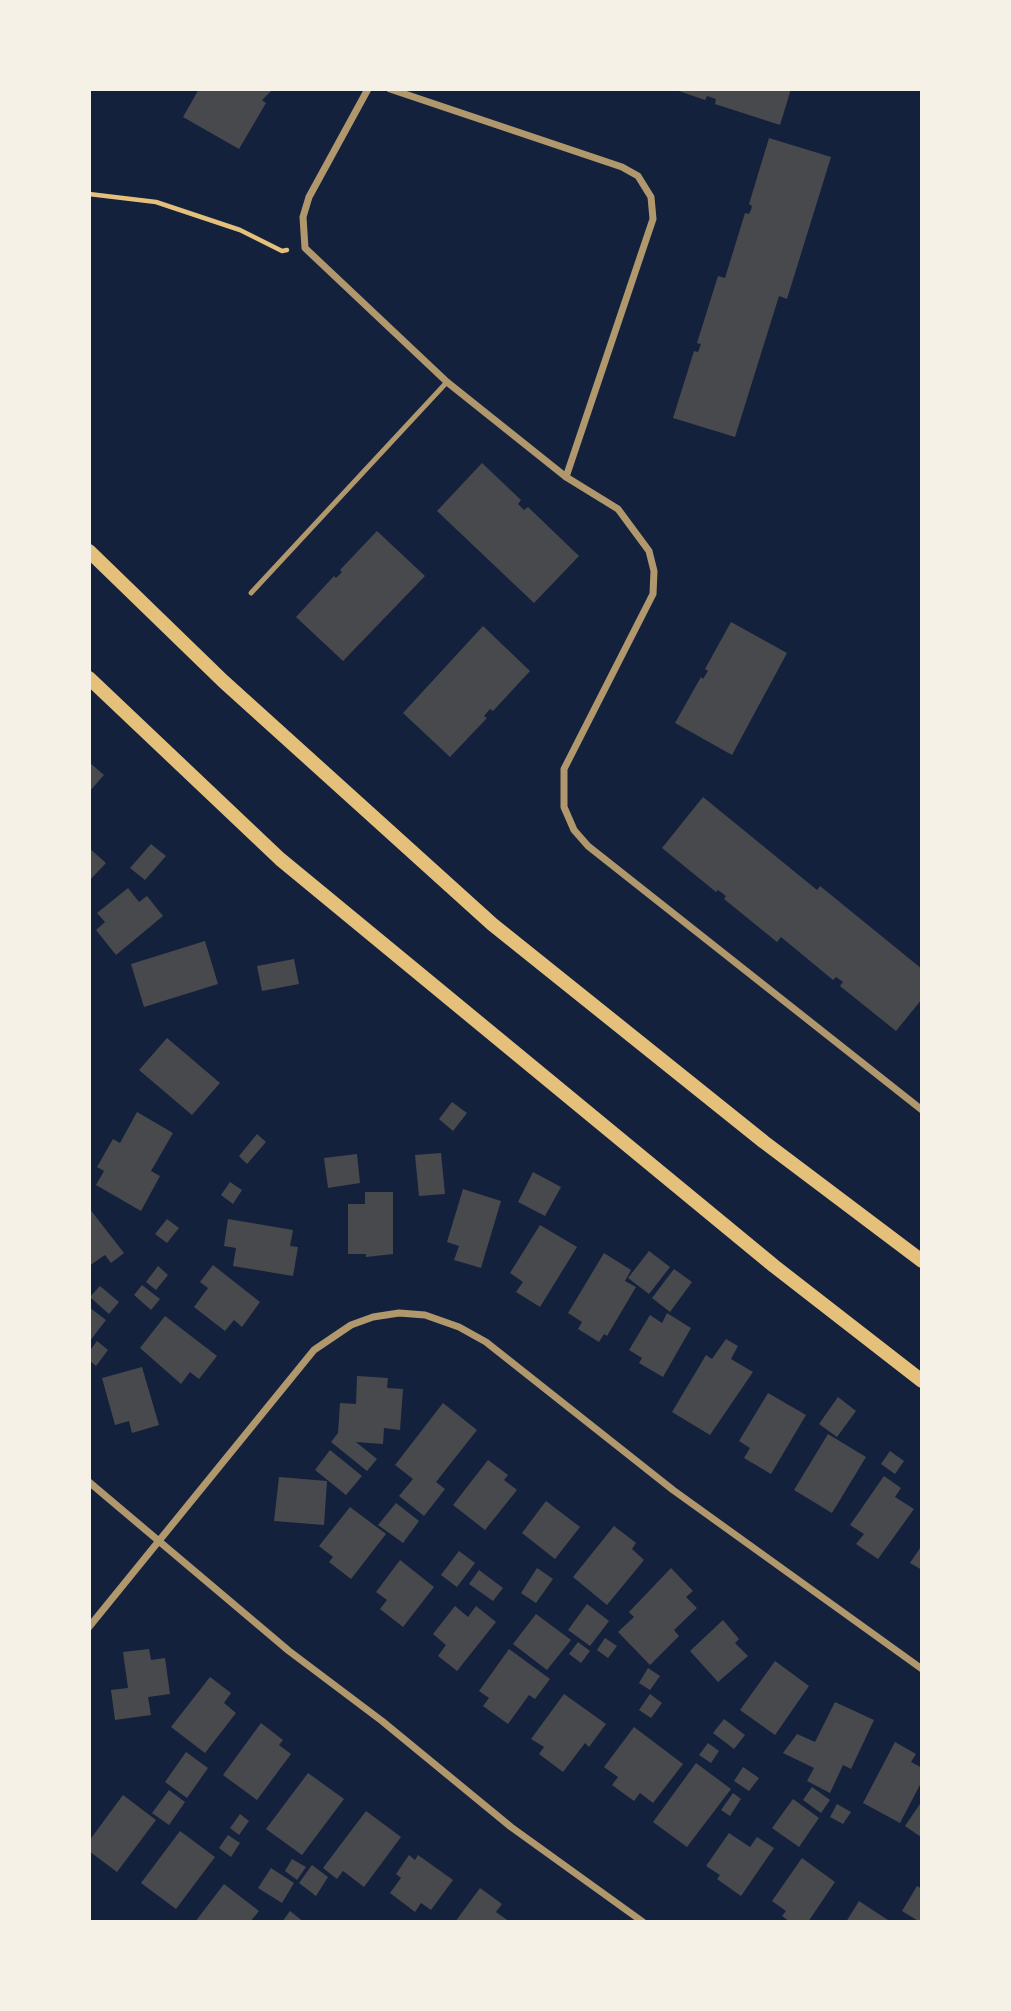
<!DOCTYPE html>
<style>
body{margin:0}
#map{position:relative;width:1011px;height:2011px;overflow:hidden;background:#14213d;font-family:"Nunito Sans",sans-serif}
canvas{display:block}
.frame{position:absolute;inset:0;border:91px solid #f6f1e7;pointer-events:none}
</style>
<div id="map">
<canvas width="1011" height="2011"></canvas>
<div class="frame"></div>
</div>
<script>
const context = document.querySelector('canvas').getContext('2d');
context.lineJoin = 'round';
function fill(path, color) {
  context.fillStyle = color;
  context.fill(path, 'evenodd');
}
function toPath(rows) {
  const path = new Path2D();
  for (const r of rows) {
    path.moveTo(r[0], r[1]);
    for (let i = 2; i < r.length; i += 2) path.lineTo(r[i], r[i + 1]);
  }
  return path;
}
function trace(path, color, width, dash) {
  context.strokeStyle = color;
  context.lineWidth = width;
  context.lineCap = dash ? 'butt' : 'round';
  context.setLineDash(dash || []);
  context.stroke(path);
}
fill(toPath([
 [199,89,273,89,262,100,266,103,239,149,183,117],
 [673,89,791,89,780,125,715,104,716,99,707,96,705,100],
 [769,138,831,157,787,299,779,296,735,437,673,418,694,351,698,352,701,344,697,343,718,276,725,278,745,213,749,214,751,210,752,206,749,204],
 [482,463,521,500,518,504,524,510,528,507,579,556,534,603,437,511],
 [377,531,425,576,343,661,296,617,334,576,336,578,342,572,340,570],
 [731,622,787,653,732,755,675,723,701,677,703,679,708,671,705,669],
 [483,626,530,671,493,711,490,709,484,716,487,718,450,757,403,713],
 [89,762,104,775,89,792],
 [703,797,817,890,820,886,922,969,922,999,896,1031,840,986,843,982,836,977,833,980,781,937,777,942,724,899,726,896,718,890,716,892,662,848],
 [151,844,166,856,145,880,130,868],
 [89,848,106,863,89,881],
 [128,888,139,902,147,896,163,916,116,955,96,930,105,922,97,913],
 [205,941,218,984,144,1007,131,964],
 [294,959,299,984,262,991,257,966],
 [167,1038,220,1083,192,1115,139,1070],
 [452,1102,467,1113,453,1131,439,1119],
 [137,1112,173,1133,151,1171,160,1176,141,1211,96,1185,104,1171,97,1167,113,1139,120,1143],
 [257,1134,266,1142,247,1164,239,1156],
 [441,1153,445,1194,419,1196,415,1155],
 [357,1154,360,1183,328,1188,324,1158],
 [533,1172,561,1187,545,1216,518,1202],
 [230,1182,242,1190,233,1204,221,1195],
 [463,1189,501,1201,481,1268,454,1260,459,1246,447,1242],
 [365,1192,393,1192,393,1254,366,1257,366,1254,348,1254,348,1204,365,1204],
 [89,1208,124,1253,111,1263,105,1255,89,1266],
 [167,1219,179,1228,167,1243,155,1234],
 [228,1219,293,1230,290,1246,298,1247,293,1276,233,1266,236,1248,224,1246],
 [540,1225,577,1247,540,1307,516,1292,523,1282,510,1273],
 [649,1251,670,1267,649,1294,628,1278],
 [604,1253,631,1270,625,1281,636,1287,607,1336,604,1334,599,1342,578,1329,582,1322,568,1313],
 [213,1265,260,1302,242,1327,234,1320,225,1331,194,1307,208,1288,200,1282],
 [158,1266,168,1275,156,1290,146,1282],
 [674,1269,692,1282,670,1312,652,1298],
 [142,1285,160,1299,151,1310,134,1295],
 [100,1286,119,1302,109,1314,90,1297],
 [89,1307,106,1320,89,1342],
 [667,1313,691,1328,663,1377,639,1363,642,1358,629,1350,650,1315,662,1323],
 [165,1316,217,1356,199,1379,190,1372,181,1384,140,1348],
 [726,1339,738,1346,731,1359,753,1372,710,1435,672,1412,706,1355,712,1359],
 [97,1341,108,1350,96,1366,89,1360,89,1352],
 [142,1367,159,1425,132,1433,129,1421,115,1425,102,1378],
 [357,1376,388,1378,387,1388,403,1389,400,1430,384,1428,383,1444,356,1442,377,1459,367,1471,331,1442,338,1433,340,1403,356,1404],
 [768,1393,806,1415,771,1474,744,1458,750,1448,739,1441],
 [838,1397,856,1411,837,1437,819,1424],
 [443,1403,477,1430,436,1482,445,1489,424,1516,399,1496,413,1479,395,1465],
 [828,1434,866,1457,832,1513,794,1490],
 [330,1450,362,1476,346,1495,315,1470],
 [890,1451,904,1461,895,1474,881,1464],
 [488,1460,508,1475,504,1480,517,1490,485,1530,453,1505],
 [884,1476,901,1488,895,1497,914,1509,878,1559,856,1544,864,1534,850,1525],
 [279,1477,327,1481,324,1525,274,1521],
 [546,1501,580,1527,555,1559,522,1533],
 [396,1503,419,1521,403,1543,378,1525],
 [350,1507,386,1534,351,1579,329,1562,333,1557,319,1546],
 [614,1526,636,1543,632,1549,644,1560,607,1605,573,1577],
 [922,1545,922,1570,910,1563],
 [459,1551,475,1563,457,1587,441,1575],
 [400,1560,434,1587,403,1627,380,1609,387,1600,376,1592],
 [537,1568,553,1579,536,1603,521,1593],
 [671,1568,693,1591,686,1597,697,1608,674,1630,679,1636,650,1665,618,1632,634,1617,629,1612],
 [479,1570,503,1588,493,1601,469,1584],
 [587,1604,609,1621,590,1646,568,1630],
 [455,1606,468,1617,476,1606,496,1622,457,1671,438,1656,446,1645,433,1634],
 [536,1614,571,1640,547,1670,513,1644],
 [723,1620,739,1639,735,1643,748,1656,718,1682,690,1651],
 [605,1638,617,1646,608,1658,597,1650],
 [578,1642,590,1651,581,1663,569,1654],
 [149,1649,151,1660,165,1658,170,1694,148,1697,151,1715,115,1720,111,1690,128,1688,123,1652],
 [509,1649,550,1679,535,1699,529,1695,508,1724,483,1706,489,1698,479,1691],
 [775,1661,809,1686,775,1735,740,1710],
 [648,1668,660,1676,650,1690,639,1683],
 [210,1677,231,1693,224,1703,236,1713,205,1753,171,1727],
 [564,1694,606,1724,589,1747,585,1743,563,1772,539,1754,544,1747,531,1739],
 [650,1694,662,1703,651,1718,639,1710],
 [835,1702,874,1720,851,1769,843,1765,830,1793,807,1781,814,1768,783,1753,797,1734,815,1742],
 [724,1719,745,1735,734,1749,713,1733],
 [261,1723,283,1740,279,1745,291,1754,257,1800,223,1775],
 [634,1727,683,1764,653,1803,640,1793,634,1801,612,1785,618,1777,604,1767],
 [895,1742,916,1754,911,1762,922,1768,922,1781,900,1823,863,1803],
 [708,1743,719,1751,711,1763,699,1755],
 [186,1752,208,1768,187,1798,165,1782],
 [696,1763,731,1789,687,1847,653,1822],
 [743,1767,759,1778,749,1791,734,1781],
 [308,1773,344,1799,302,1855,266,1829],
 [812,1787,830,1800,821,1813,803,1800],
 [169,1790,185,1802,169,1825,152,1813],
 [733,1793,741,1799,730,1816,721,1810],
 [123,1795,156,1820,117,1872,89,1851,89,1841],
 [793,1799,819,1818,799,1847,772,1828],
 [922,1801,922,1835,921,1837,905,1826],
 [837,1804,851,1812,843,1824,830,1817],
 [366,1811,401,1837,364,1887,343,1871,337,1879,323,1868],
 [240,1814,249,1821,239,1835,230,1828],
 [180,1831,215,1857,176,1909,141,1883],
 [729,1833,750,1847,757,1837,774,1848,741,1896,717,1879,720,1875,706,1866],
 [228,1835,240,1843,231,1857,219,1848],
 [409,1855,415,1860,418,1855,453,1880,431,1910,421,1903,415,1912,390,1893,401,1878,396,1874],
 [802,1858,835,1882,808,1922,790,1922,782,1916,786,1911,772,1901],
 [292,1859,306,1867,297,1880,285,1871],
 [312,1865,328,1877,316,1896,299,1883],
 [271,1868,294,1883,282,1903,258,1888],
 [224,1884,259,1911,250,1922,195,1922],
 [917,1886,922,1889,920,1922,902,1911],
 [480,1888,502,1904,496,1912,510,1922,455,1922],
 [859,1901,891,1922,846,1922],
 [290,1911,304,1922,282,1922]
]), '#48494c');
trace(toPath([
 [89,194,156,202,240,230,282,251,287,250]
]), '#e5c07b', 4.5);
trace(toPath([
 [251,593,447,382]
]), '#b1986c', 5);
trace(toPath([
 [368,89,309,197,303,217,305,248,447,382,566,477,618,509,649,551,654,571,653,594,564,769,564,807,574,830,588,846,922,1110],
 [390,89,622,167,638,176,651,197,653,219,566,477],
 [89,1482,289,1651,382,1721,511,1827,643,1922],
 [89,1627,314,1350,351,1325,373,1317,399,1313,425,1315,459,1327,486,1342,673,1490,922,1669]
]), '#b1986c', 7);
trace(toPath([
 [89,551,223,681,492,924,764,1142,922,1261],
 [89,678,280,859,774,1266,922,1381]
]), '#e5c07b', 14);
</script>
